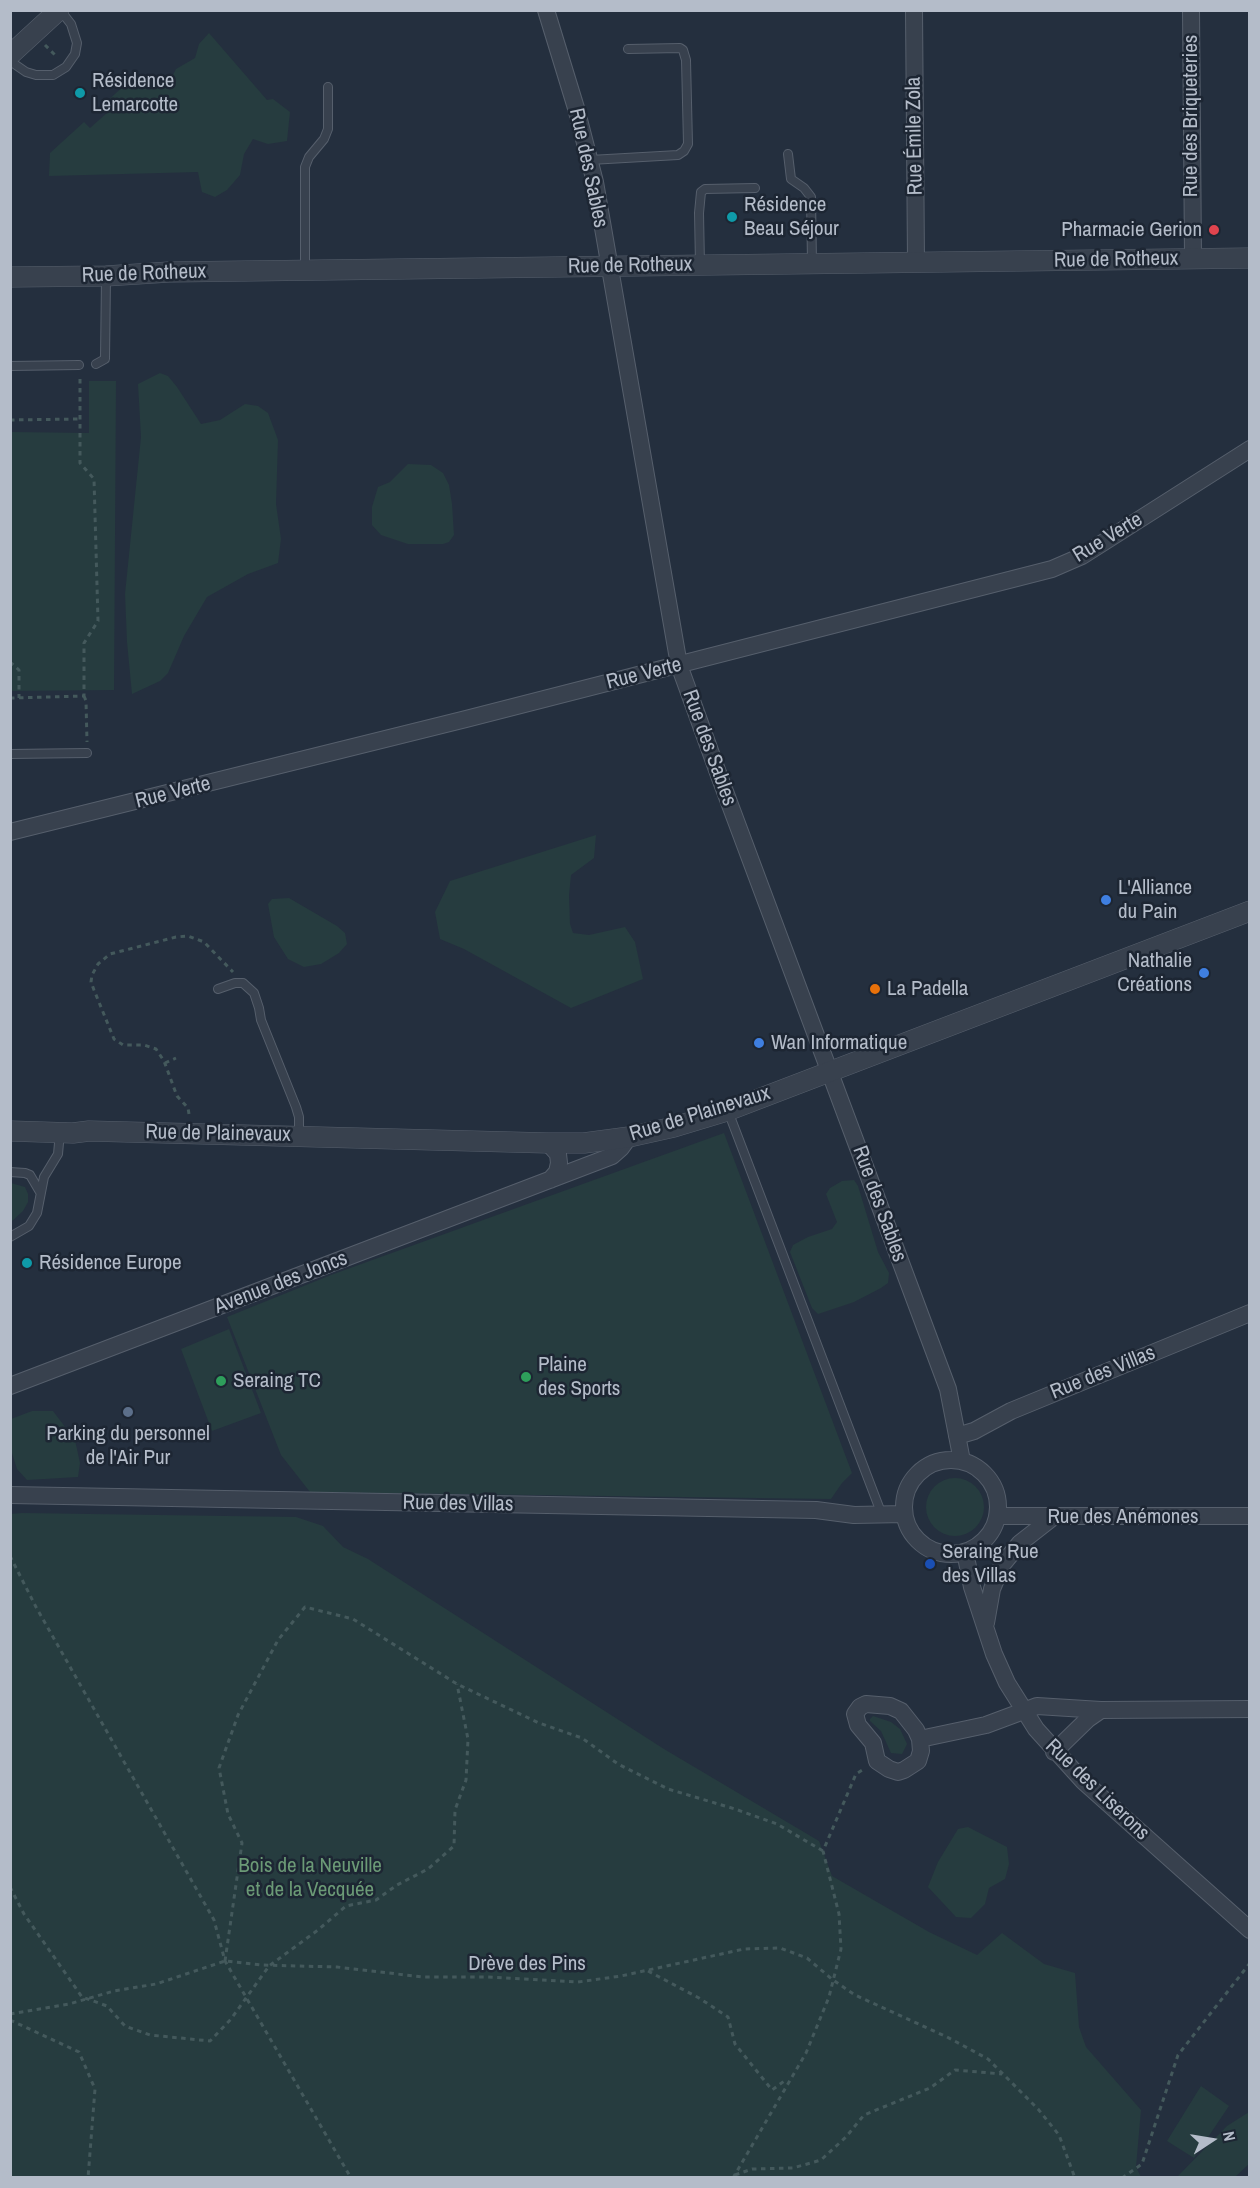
<!DOCTYPE html>
<meta charset="utf-8">
<style>
body{margin:0}
#map{position:relative;width:1260px;height:2188px;overflow:hidden;background:#242f3e;font-family:"Archivo Narrow",sans-serif}
canvas{display:block}
.frame{position:absolute;inset:0;border:12px solid #b4bcc9;pointer-events:none}
.north{position:absolute;left:1182px;top:2110px;width:60px;height:60px;-webkit-text-stroke:4px #1d2633;paint-order:stroke;rotate:78deg;font-size:16px;font-weight:700;line-height:24px;text-align:center;color:#b4bcc9}
.north::after{content:'';display:block;margin:auto;width:21px;height:27px;background:#b4bcc9;clip-path:polygon(50% 0,100% 100%,50% 72%,0 100%)}
</style>
<div id="map">
<canvas width="1260" height="2188"></canvas>
<div class="frame"></div>
<div class="north">N</div>
</div>
<script>
const context = document.querySelector('canvas').getContext('2d');
context.lineJoin = 'round';
function fill(path, color) {
  context.fillStyle = color;
  context.fill(path, 'evenodd');
}
function toPath(rows) {
  const path = new Path2D();
  for (const r of rows) {
    if (r.length === 3) {
      path.moveTo(r[0] + r[2], r[1]);
      path.arc(r[0], r[1], r[2], 0, 2 * Math.PI);
      continue;
    }
    path.moveTo(r[0], r[1]);
    for (let i = 2; i < r.length; i += 2) path.lineTo(r[i], r[i + 1]);
  }
  return path;
}
function trace(path, color, width, dash) {
  context.strokeStyle = color;
  context.lineWidth = width;
  context.lineCap = dash ? 'butt' : 'round';
  context.setLineDash(dash || []);
  context.stroke(path);
}
function write(font, color, halo, rows, align = 'center') {
  context.font = font + ' "Archivo Narrow",sans-serif';
  context.lineWidth = 5;
  context.setLineDash([]);
  context.textBaseline = 'middle';
  context.strokeStyle = halo;
  context.fillStyle = color;
  for (const [text, x, y, turn = 0] of rows) {
    context.save();
    context.translate(x, y);
    context.rotate((+turn || 0) * Math.PI / 180);
    context.textAlign = isNaN(turn) ? turn : align;
    if (halo) context.strokeText(text, 0, 0);
    context.fillText(text, 0, 0);
    context.restore();
  }
}
fill(toPath([
 [209,33,267,100,273,99,290,112,287,141,268,144,253,139,244,154,240,175,227,190,215,197,202,192,198,172,49,176,50,153,84,122,90,128,108,112,103,105,129,81,155,86,169,83,176,69,195,58,199,44],
 [160,373,168,376,177,387,201,424,220,420,245,404,258,406,268,413,278,440,276,504,281,539,278,563,248,574,207,597,184,636,168,673,160,681,132,694,127,642,125,594,141,437,138,384],
 [89,381,116,381,114,690,11,691,11,432,89,433],
 [408,464,431,465,443,473,449,485,452,504,454,535,449,542,443,544,408,544,381,535,372,525,372,507,378,487,390,482],
 [596,835,594,858,571,875,569,895,570,924,573,933,589,935,625,927,635,942,643,979,571,1008,464,949,440,939,435,912,450,881],
 [289,898,337,926,345,933,347,944,339,953,321,964,304,967,288,959,274,937,268,904,272,899],
 [724,1133,852,1473,842,1483,831,1499,310,1492,281,1455,227,1317,331,1275],
 [854,1180,858,1186,878,1252,889,1273,888,1283,881,1288,854,1302,818,1314,812,1308,790,1252,793,1245,808,1237,832,1229,837,1222,826,1194,830,1188,842,1181],
 [11,1183,25,1187,28,1194,28,1202,23,1211,11,1222],
 [229,1329,261,1413,212,1431,181,1349],
 [32,1411,53,1411,75,1440,80,1463,78,1477,27,1480,17,1469,11,1450,11,1419],
 [955,1507,29],
 [22,1513,296,1517,323,1526,343,1547,368,1559,664,1749,819,1841,832,1876,929,1932,977,1955,1002,1933,1044,1964,1075,1973,1079,2027,1086,2047,1141,2110,1136,2167,1141,2177,11,2177,10,1514],
 [873,1716,891,1722,900,1729,907,1744,902,1754,891,1753,881,1731,870,1721,870,1719],
 [968,1827,1007,1847,1009,1864,1005,1879,989,1888,985,1904,971,1918,956,1917,928,1887,938,1862,958,1829],
 [1201,2086,1229,2106,1194,2158,1167,2141],
 [1249,2112,1249,2164,1235,2177,1177,2177,1227,2126]
]), '#263c3f');
const service = toPath([
 [10,61,26,72,36,75,53,75,66,67,75,54,77,43,71,24,60,10],
 [788,154,791,179,804,188,811,197,812,263],
 [590,160,678,155,684,151,688,144,686,60,683,50,680,48,628,49],
 [700,265,699,213,701,192,705,189,755,188],
 [305,270,305,167,309,157,324,139,328,129,328,87],
 [96,364,105,359,106,277],
 [10,366,79,365],
 [10,754,87,753],
 [218,989,235,983,243,983,254,993,259,1008,261,1020,296,1107,299,1117,299,1135],
 [728,1111,882,1515],
 [10,1172,25,1173,30,1175,40,1192],
 [10,1237,29,1226,37,1213,44,1177,58,1154,60,1132]
]);
const minor = toPath([
 [546,10,576,108,595,182,679,665,717,770,948,1389,962,1461],
 [914,10,916,262],
 [1191,10,1193,258],
 [10,832,466,719,1052,569,1082,556,1250,449],
 [548,1143,558,1154,559,1163,557,1172,550,1180],
 [10,1386,612,1156,621,1148,629,1137],
 [957,1436,974,1431,1011,1411,1250,1313],
 [951,1507,47],
 [10,1495,816,1510,854,1515,904,1514],
 [997,1516,1250,1516],
 [965,1552,972,1587,994,1654,1007,1683,1036,1729,1083,1781,1250,1930],
 [986,1623,992,1589,1002,1565,1020,1543,1052,1518],
 [920,1739,921,1751,918,1761,904,1770,898,1772,889,1769,877,1761,873,1743,858,1725,855,1714,860,1707,866,1704,890,1706,901,1711,916,1730,920,1739,986,1725,1037,1706,1101,1710,1250,1709],
 [1054,1752,1088,1719,1101,1710]
]);
const tertiary = toPath([
 [10,55,59,10],
 [10,277,106,276,169,272,1250,258],
 [10,1131,73,1133,89,1131,548,1143,584,1143,629,1137,674,1127,727,1111,1250,911]
]);
trace(service, '#565f6c', 10);
trace(minor, '#565f6c', 18);
trace(tertiary, '#565f6c', 21);
trace(toPath([
 [45,45,57,57],
 [10,420,80,419],
 [10,662,19,670,19,698],
 [84,696,86,701,87,742],
 [10,698,84,696,84,643,98,621,94,479,80,463,80,376],
 [165,1063,176,1058],
 [189,1114,188,1108,177,1096,164,1061,156,1049,144,1045,123,1045,114,1039,94,990,91,982,92,975,98,964,110,954,176,937,188,936,204,942,233,972],
 [10,1556,36,1607,214,1920,225,1961,351,2178],
 [10,1887,24,1914,82,1997,107,2006,125,2026,150,2035,210,2041,231,2019,269,1966,318,1930,346,1906,376,1900,397,1885,428,1869,454,1846,455,1810,466,1780,468,1739,457,1684],
 [225,1961,242,1843,228,1814,219,1768,238,1715,278,1640,305,1607,353,1619,457,1684,539,1723,582,1738,618,1764,668,1789,735,1809,777,1824,823,1851],
 [648,1971,699,1998,728,2017,735,2044,772,2090,787,2079],
 [10,2014,69,2004,114,1991,156,1984,225,1961,261,1965,337,1967,423,1977,487,1977,578,1982,621,1976,744,1949,780,1948,807,1958,833,1980,855,1995,947,2037,988,2059,1038,2109,1059,2135,1075,2178],
 [10,2020,79,2052,95,2089,88,2178],
 [735,2175,752,2169,793,2168,821,2160,846,2137,864,2115,930,2088,955,2070,1002,2074],
 [733,2178,806,2053,829,1997,841,1949,839,1914,823,1851,856,1774,864,1769],
 [1122,2178,1142,2164,1178,2055,1250,1963]
]), '#44595c', 3, [4.5, 4.5]);
trace(service, '#38414e', 8);
trace(minor, '#38414e', 16);
trace(tertiary, '#38414e', 20);
for (const [x, y, r, color] of [
 [80,93,6,"#0f9aa8"],
 [732,217,6,"#0f9aa8"],
 [1214,230,6,"#e0444e"],
 [1106,900,6,"#3f7fe0"],
 [1204,973,6,"#3f7fe0"],
 [875,989,6,"#e8710a"],
 [759,1043,6,"#3f7fe0"],
 [27,1263,6,"#0f9aa8"],
 [526,1377,6,"#2e9e5b"],
 [221,1381,6,"#2e9e5b"],
 [128,1412,6,"#5c6f8a"],
 [930,1564,6,"#1a4fb4"]
]) {
  const dot = new Path2D();
  dot.arc(x, y, r, 0, 2 * Math.PI);
  context.fillStyle = color;
  context.fill(dot);
  trace(dot, '#1d2633', 2);
}
write('21px', '#b4bcc9', '#1d2633', [
 ["Résidence",92,81],
 ["Lemarcotte",92,105],
 ["Résidence",744,205],
 ["Beau Séjour",744,229],
 ["Pharmacie Gerion",1202,230,"right"],
 ["L'Alliance",1118,888],
 ["du Pain",1118,912],
 ["Nathalie",1192,961,"right"],
 ["Créations",1192,985,"right"],
 ["La Padella",887,989],
 ["Wan Informatique",771,1043],
 ["Résidence Europe",39,1263],
 ["Plaine",538,1365],
 ["des Sports",538,1389],
 ["Seraing TC",233,1381],
 ["Parking du personnel",128,1434,"center"],
 ["de l'Air Pur",128,1458,"center"],
 ["Seraing Rue",942,1552],
 ["des Villas",942,1576]
], 'left');
write('21px', '#b4bcc9', '#1d2633', [
 ["Rue des Briqueteries",1191,116,-90],
 ["Rue Émile Zola",915,136,-91],
 ["Rue des Sables",588,168,78],
 ["Rue de Rotheux",1116,260,-1],
 ["Rue de Rotheux",630,266,-1],
 ["Rue de Rotheux",144,274,-2],
 ["Rue Verte",1108,538,-31],
 ["Rue Verte",644,674,-14],
 ["Rue des Sables",709,748,70],
 ["Rue Verte",173,793,-14],
 ["Rue de Plainevaux",700,1114,-17],
 ["Rue de Plainevaux",218,1134,1],
 ["Rue des Sables",879,1204,70],
 ["Avenue des Joncs",281,1283,-21],
 ["Rue des Villas",1103,1373,-22],
 ["Rue des Villas",458,1504,1],
 ["Rue des Anémones",1123,1517],
 ["Rue des Liserons",1097,1790,44],
 ["Drève des Pins",527,1964]
]);
write('21px', '#6b9a76', '#1d2633', [
 ["Bois de la Neuville",310,1866],
 ["et de la Vecquée",310,1890]
]);
</script>
